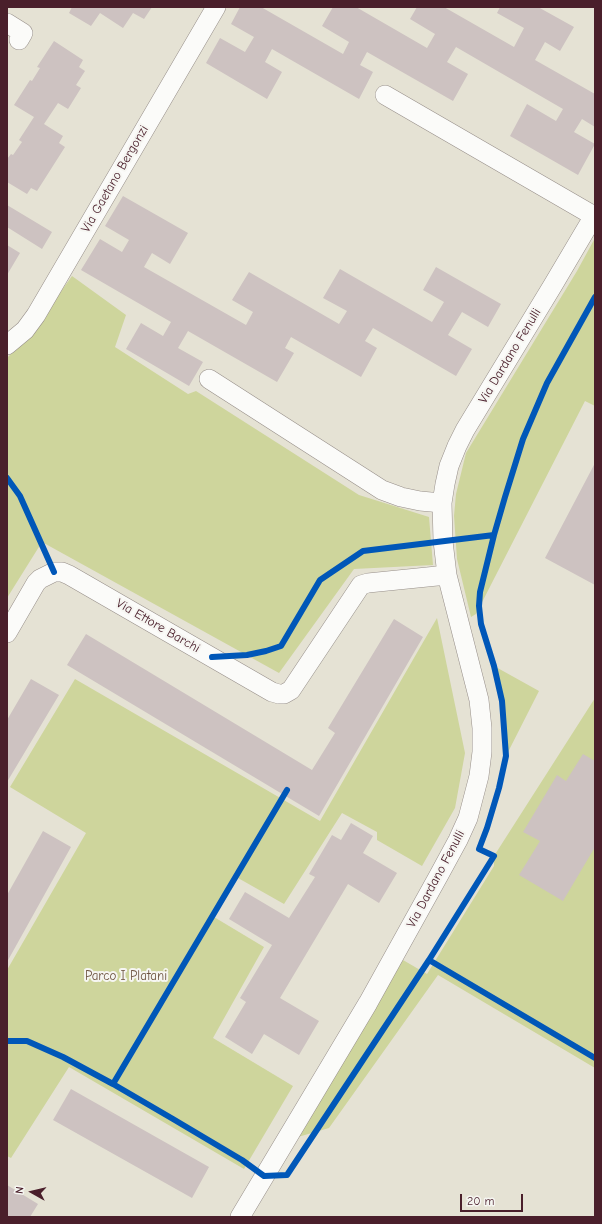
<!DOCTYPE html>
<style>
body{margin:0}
#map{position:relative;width:602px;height:1224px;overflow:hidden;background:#e5e2d4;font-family:"Comic Neue",sans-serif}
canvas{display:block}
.frame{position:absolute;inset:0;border:8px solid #4a1f2b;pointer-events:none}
.north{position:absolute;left:12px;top:1172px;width:40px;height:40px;-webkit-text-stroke:3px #f6f6f2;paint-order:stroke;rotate:278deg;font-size:11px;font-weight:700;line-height:16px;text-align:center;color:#4a1f2b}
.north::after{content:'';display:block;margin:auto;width:14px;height:18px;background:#4a1f2b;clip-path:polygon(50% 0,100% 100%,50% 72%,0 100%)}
.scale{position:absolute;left:460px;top:1194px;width:63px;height:18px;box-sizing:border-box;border:2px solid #4a1f2b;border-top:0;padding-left:5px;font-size:12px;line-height:14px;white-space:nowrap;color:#4a1f2b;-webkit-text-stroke:3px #f6f6f2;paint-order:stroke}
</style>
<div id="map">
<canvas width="602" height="1224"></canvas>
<div class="frame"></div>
<div class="north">N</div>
<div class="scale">20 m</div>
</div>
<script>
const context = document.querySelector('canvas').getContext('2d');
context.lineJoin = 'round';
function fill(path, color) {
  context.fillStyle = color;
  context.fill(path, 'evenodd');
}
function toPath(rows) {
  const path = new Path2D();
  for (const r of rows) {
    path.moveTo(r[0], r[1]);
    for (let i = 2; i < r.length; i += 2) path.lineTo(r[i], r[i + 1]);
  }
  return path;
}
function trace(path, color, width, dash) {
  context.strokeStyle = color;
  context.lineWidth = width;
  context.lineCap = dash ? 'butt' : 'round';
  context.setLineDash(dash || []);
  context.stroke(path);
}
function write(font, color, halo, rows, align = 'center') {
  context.font = font + ' "Comic Neue",sans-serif';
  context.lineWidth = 4;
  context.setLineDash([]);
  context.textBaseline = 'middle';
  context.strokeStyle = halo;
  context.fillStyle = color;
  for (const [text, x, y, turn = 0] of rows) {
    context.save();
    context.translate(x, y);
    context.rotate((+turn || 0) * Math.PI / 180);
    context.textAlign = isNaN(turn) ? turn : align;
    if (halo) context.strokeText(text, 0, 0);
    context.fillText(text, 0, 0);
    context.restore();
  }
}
fill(toPath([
 [595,238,595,315,594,317,595,319,595,406,585,401,476,614,471,617,457,559,454,516,456,494,466,453,577,271],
 [72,276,126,315,115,347,188,394,196,391,359,495,429,517,433,565,354,569,279,673,42,542,7,598,7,358,31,333],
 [437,618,465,753,455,808,422,866,377,840,377,832,342,813,284,904,238,878,214,917,264,947,213,1038,293,1086,244,1169,69,1067,11,1158,7,1156,7,970,86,833,10,787,75,679,320,821],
 [494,666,539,691,506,756,502,701],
 [595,698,595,1068,438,975,329,1128,298,1137,403,960,427,974,494,866,494,856]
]), '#ced59c');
fill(toPath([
 [72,7,152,7,144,19,133,13,123,28,100,13,91,26,69,13],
 [240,7,261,7,343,54,349,42,322,26,333,7,356,7,427,48,435,34,410,19,417,7,444,7,514,47,524,28,497,13,500,7,538,7,574,27,560,51,545,42,535,60,595,94,595,127,582,119,574,132,595,144,578,175,510,136,527,104,556,121,563,109,456,47,447,62,468,74,453,101,367,52,360,65,373,72,359,99,272,49,265,62,282,72,267,99,206,63,220,38,245,52,254,37,231,24],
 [54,41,83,60,79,67,85,71,76,85,81,88,68,109,58,103,44,124,63,136,59,143,65,147,37,191,31,188,27,194,7,182,7,159,11,154,13,155,22,142,19,140,34,117,14,105,30,80,32,81,40,68,37,67],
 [123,196,188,233,170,264,152,253,144,267,246,325,253,312,232,300,249,272,339,324,347,311,323,298,340,269,432,322,444,302,423,290,436,267,501,304,488,327,462,312,448,335,472,349,456,376,373,328,365,341,377,348,361,377,291,337,285,348,294,353,277,382,188,331,178,348,203,362,189,386,126,349,141,323,163,336,171,322,81,270,100,239,122,252,129,240,105,226],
 [7,205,52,232,42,249,7,227],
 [7,245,20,253,7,275],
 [595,463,595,585,545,558],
 [394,619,423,637,319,816,67,665,86,634,312,770,335,733,328,728],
 [31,679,59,695,7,782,7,720],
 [583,754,595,761,595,847,563,901,519,875,540,841,523,832,557,775,566,781],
 [351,823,373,836,363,853,397,873,379,903,348,884,280,998,319,1021,299,1055,264,1034,252,1054,225,1037,246,1002,240,998,272,945,229,919,245,892,289,918,315,877,309,874,332,835,341,840],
 [43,831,71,847,7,962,7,895],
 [71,1089,209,1167,192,1198,53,1120],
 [7,1185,38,1204,30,1217,7,1217]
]), '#cdc2c1');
const minor = toPath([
 [7,23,23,33,19,40],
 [385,95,594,216],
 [7,345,25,330,36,315,216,7],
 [209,379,382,490,401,497,420,501,442,503],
 [7,633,36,583,40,579,54,572,62,572,69,575,272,692,279,694,284,694,291,690,361,585,368,583,447,575],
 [240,1217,368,1003,439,875,458,840,468,818,479,776,482,752,482,728,479,700,447,575,443,541,442,503,445,484,449,466,457,446,465,430,553,285,595,214]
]);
trace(minor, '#968e89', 20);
trace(minor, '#fbfbf9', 19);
trace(toPath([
 [7,478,20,496,54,572],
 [212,657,247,655,266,651,281,646,320,580,363,551,494,535,505,497,523,439,547,383,595,297],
 [429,960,494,856,479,849,487,828,499,788,506,756,502,701,494,666,481,624,479,606,480,592,494,535],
 [7,1041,27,1041,63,1057,113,1084,173,1119,242,1160,264,1176,287,1175,429,960,595,1058],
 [113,1084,287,790]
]), '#0057b8', 6);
write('13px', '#4a1f2b', '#f6f6f2', [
 ["Via Gaetano Bergonzi",115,179,-60],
 ["Via Dardano Fenulli",510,356,-59],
 ["Via Ettore Barchi",158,626,30],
 ["Via Dardano Fenulli",436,879,-62]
]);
write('13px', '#6c533f', '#f6f6f2', [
 ["Parco I Platani",126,976]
]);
</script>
